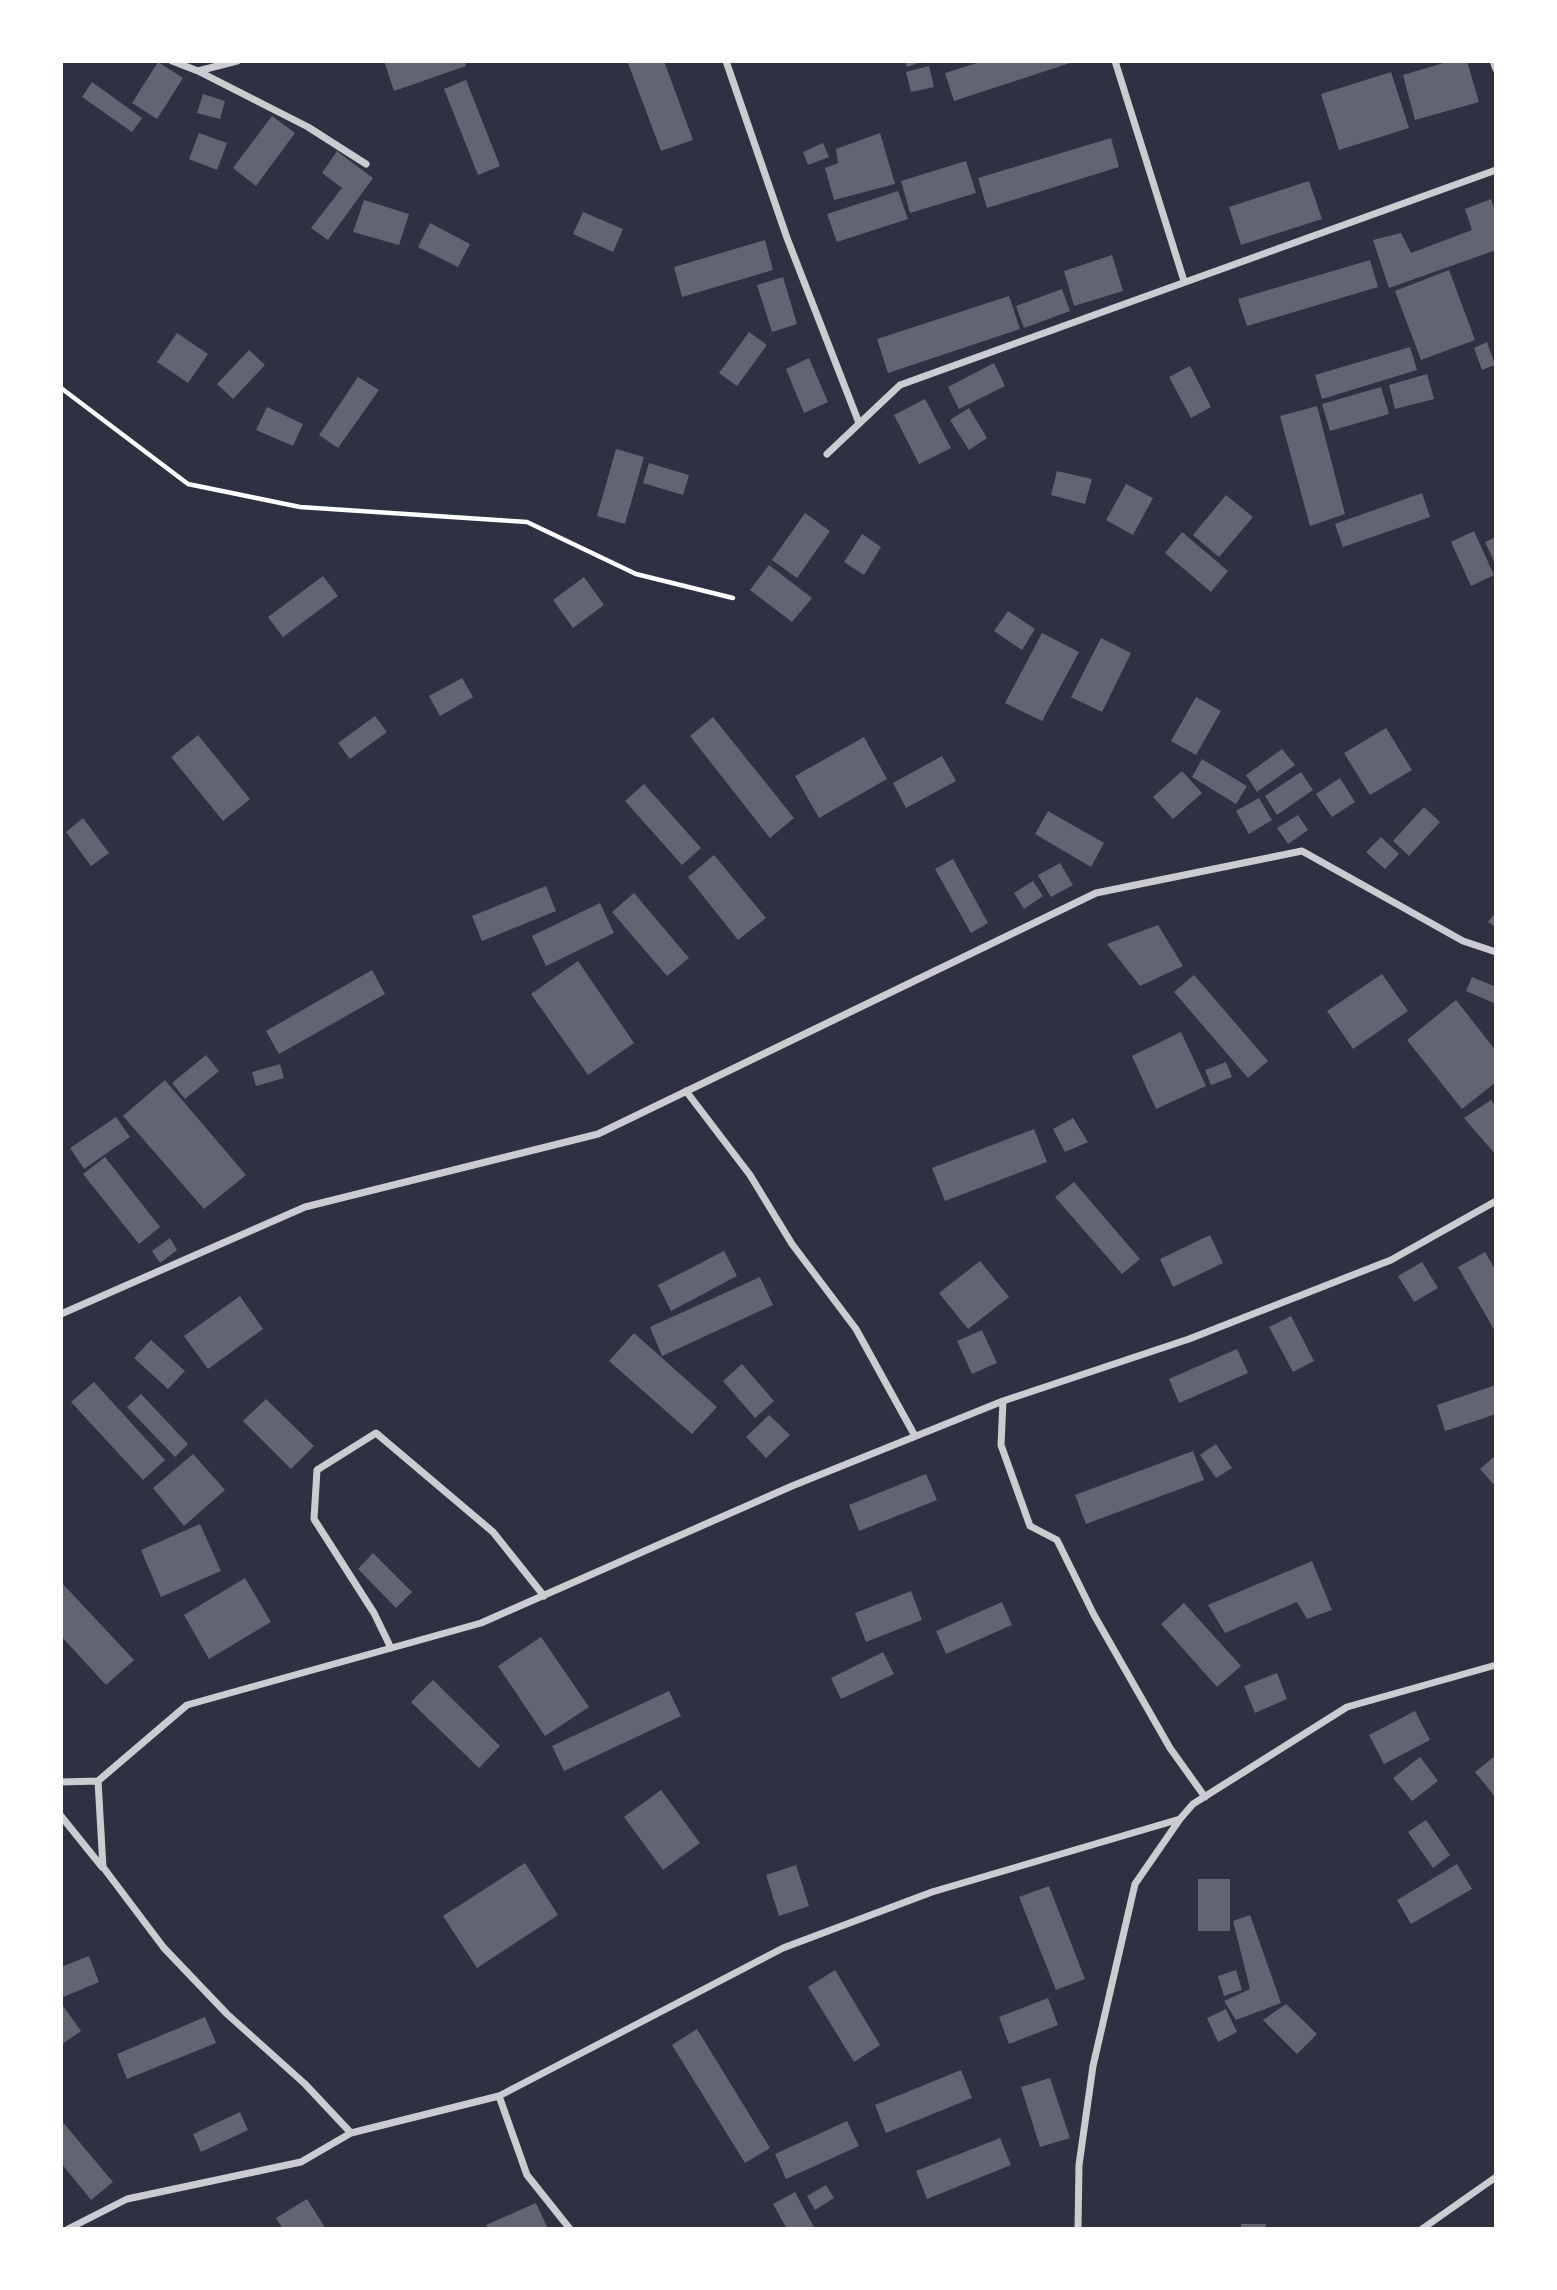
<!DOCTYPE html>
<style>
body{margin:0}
#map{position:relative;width:1557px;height:2290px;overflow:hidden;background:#2d3142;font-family:Lora,serif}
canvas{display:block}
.frame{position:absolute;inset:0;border:63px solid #fff;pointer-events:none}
</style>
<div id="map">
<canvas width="1557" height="2290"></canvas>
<div class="frame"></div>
</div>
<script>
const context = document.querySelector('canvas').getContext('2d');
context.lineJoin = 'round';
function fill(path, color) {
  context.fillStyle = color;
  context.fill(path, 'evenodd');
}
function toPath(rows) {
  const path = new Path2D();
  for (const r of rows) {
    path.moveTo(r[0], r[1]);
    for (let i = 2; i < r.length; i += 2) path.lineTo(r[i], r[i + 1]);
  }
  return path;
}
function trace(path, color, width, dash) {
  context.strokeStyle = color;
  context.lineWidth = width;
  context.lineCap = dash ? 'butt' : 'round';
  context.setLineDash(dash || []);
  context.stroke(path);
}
fill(toPath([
 [384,61,465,61,466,66,394,91],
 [634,61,664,61,693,140,661,151,628,63],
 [905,61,921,61,921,62,907,67],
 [983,61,1073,61,1073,62,954,101,945,73],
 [1450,61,1467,61,1479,102,1415,120,1403,75],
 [158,62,183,78,157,119,132,103],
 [929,66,934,87,911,92,906,72],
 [1391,72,1409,128,1339,150,1321,94],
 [466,80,500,166,478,175,444,89],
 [92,82,142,118,132,132,82,97],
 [203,94,225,101,220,119,197,113],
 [272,116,295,133,256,186,233,168],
 [199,133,227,143,217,170,189,159],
 [880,133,895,184,834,200,825,168,838,163,836,149],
 [1111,138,1119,167,987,208,978,178],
 [823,143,829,157,808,165,803,152],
 [337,151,373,178,328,240,311,228,342,188,322,173],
 [966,161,976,193,910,213,901,181],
 [1309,181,1322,219,1241,245,1229,207],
 [898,191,908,219,837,242,827,214],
 [1491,199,1496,214,1496,250,1389,288,1373,240,1401,233,1411,253,1472,230,1465,209],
 [364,200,409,214,399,245,353,232],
 [583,212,623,229,613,252,573,234],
 [430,223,470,244,458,267,418,247],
 [765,240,773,270,682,297,674,267],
 [1112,255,1123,291,1074,306,1064,271],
 [1370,260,1378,287,1247,326,1238,299],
 [1449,270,1475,340,1421,360,1395,291],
 [783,277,797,324,772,332,757,285],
 [1062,289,1070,311,1024,328,1016,306],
 [1009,296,1020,329,888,373,877,339],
 [749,332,767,345,737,386,719,373],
 [177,333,208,354,188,383,157,362],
 [1487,342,1495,365,1482,370,1474,348],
 [1410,347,1417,370,1322,399,1315,375],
 [249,350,265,365,233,399,217,384],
 [809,358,828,402,804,413,786,369],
 [994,363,1005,386,959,409,948,387],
 [1190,366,1211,407,1191,418,1169,377],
 [1427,374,1434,399,1395,409,1389,385],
 [358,377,379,390,338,448,319,435],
 [1381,387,1389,414,1330,431,1322,404],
 [925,399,951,448,919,464,894,415],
 [1317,406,1345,514,1310,526,1280,416],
 [267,407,303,424,293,446,256,430],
 [969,408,987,438,969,450,950,420],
 [616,449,644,457,625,524,597,516],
 [649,463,689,475,683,495,643,483],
 [1057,471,1092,479,1085,504,1051,495],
 [1126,484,1153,498,1133,535,1106,520],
 [1422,493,1430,517,1343,547,1335,524],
 [1226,495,1253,517,1219,557,1193,535],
 [805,513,830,531,797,578,772,560],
 [1474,531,1494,575,1471,586,1451,542],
 [1182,532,1228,571,1211,592,1165,553],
 [862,534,881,547,864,575,844,562],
 [1496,537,1496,566,1485,542],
 [769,565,812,598,792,622,750,590],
 [323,576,338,596,283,637,268,617],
 [584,577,604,605,573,628,553,600],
 [1008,611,1035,629,1022,650,994,631],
 [1042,633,1079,652,1042,721,1005,703],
 [1101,638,1131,653,1102,712,1071,697],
 [462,678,473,697,440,716,429,696],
 [1196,697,1221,711,1196,755,1171,741],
 [375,716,387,732,350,759,338,743],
 [713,717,794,818,770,838,690,736],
 [1386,728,1412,770,1370,795,1344,753],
 [198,735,250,799,223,821,171,757],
 [864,737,887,779,819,818,795,776],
 [1282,749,1295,765,1257,792,1246,775],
 [942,756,956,781,906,808,893,783],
 [1202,759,1247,786,1236,804,1192,777],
 [1182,771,1202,793,1173,819,1153,797],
 [1301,772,1313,790,1277,815,1265,796],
 [1340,778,1355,802,1332,817,1316,794],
 [644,784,701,848,682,865,625,801],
 [1259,798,1272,820,1249,834,1236,811],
 [1424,807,1440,822,1409,856,1393,841],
 [1048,811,1104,843,1091,867,1035,834],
 [1298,815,1308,830,1288,844,1277,828],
 [83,818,109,853,91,866,66,832],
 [1381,837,1399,854,1385,869,1366,852],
 [714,855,766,918,738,940,688,877],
 [953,859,988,923,971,933,935,869],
 [1060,863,1073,885,1051,897,1038,875],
 [1033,881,1043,896,1024,909,1014,893],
 [546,886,556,911,482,941,472,916],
 [634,893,689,958,667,976,612,912],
 [600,903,614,933,546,966,532,936],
 [1496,912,1496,927,1488,922],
 [1158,925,1183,966,1140,986,1107,944],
 [578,961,634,1043,588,1075,531,994],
 [372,970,385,994,279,1054,266,1031],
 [1382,974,1408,1011,1353,1049,1327,1011],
 [1194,975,1268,1061,1248,1078,1174,992],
 [1472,977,1496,987,1496,1004,1466,991],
 [1456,1000,1496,1051,1496,1082,1462,1109,1407,1040],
 [1181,1032,1206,1086,1156,1109,1132,1056],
 [206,1055,219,1071,185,1099,172,1083],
 [1226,1062,1232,1077,1211,1085,1205,1070],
 [280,1064,284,1078,256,1086,252,1072],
 [165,1080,246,1175,204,1209,123,1116],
 [1491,1100,1496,1107,1496,1155,1464,1118],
 [116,1117,130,1137,84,1169,70,1148],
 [1073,1118,1088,1142,1065,1152,1053,1129],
 [1034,1129,1047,1162,945,1201,932,1168],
 [105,1157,160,1227,139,1244,83,1174],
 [1074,1182,1140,1259,1122,1274,1055,1197],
 [1210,1235,1223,1263,1173,1287,1160,1259],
 [170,1238,177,1250,160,1263,152,1251],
 [724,1251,737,1276,671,1311,658,1285],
 [1485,1252,1496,1271,1496,1333,1458,1267],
 [980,1261,1009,1297,968,1329,939,1293],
 [1422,1262,1438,1288,1414,1302,1398,1276],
 [760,1277,773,1305,662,1356,650,1327],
 [240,1296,263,1329,208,1369,184,1336],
 [1291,1316,1314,1361,1293,1372,1269,1327],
 [982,1330,997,1363,972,1374,957,1341],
 [634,1333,717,1407,692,1434,609,1361],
 [151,1340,185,1371,168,1389,134,1358],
 [1237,1349,1248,1373,1179,1403,1169,1379],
 [742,1364,774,1401,755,1418,723,1381],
 [94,1382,165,1460,143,1480,71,1402],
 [1496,1385,1496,1414,1445,1431,1437,1405],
 [141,1394,188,1444,175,1457,127,1407],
 [266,1399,314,1446,291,1469,243,1421],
 [769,1415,790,1435,766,1458,746,1437],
 [1216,1444,1232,1468,1216,1478,1200,1455],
 [1193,1451,1204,1480,1086,1524,1075,1495],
 [193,1454,225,1490,184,1526,153,1488],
 [1496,1455,1496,1487,1480,1469],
 [926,1474,937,1500,859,1531,849,1505],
 [200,1524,221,1571,161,1597,141,1550],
 [373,1553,412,1592,396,1608,358,1569],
 [1312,1561,1332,1610,1307,1619,1297,1602,1225,1633,1208,1605],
 [245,1578,271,1622,209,1659,184,1615],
 [61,1582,134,1660,106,1685,61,1636],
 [911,1591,922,1620,866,1642,855,1613],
 [1002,1602,1012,1625,946,1654,936,1631],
 [1184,1603,1241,1666,1217,1687,1161,1624],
 [541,1637,589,1707,545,1736,498,1666],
 [883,1652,894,1674,841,1699,831,1678],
 [1277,1673,1287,1699,1255,1713,1244,1686],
 [433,1680,500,1746,479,1768,411,1702],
 [669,1691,681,1716,564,1771,552,1746],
 [1415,1711,1430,1740,1384,1764,1369,1735],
 [1496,1755,1496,1798,1475,1772],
 [1420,1757,1438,1781,1412,1801,1393,1778],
 [661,1790,700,1843,663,1870,624,1817],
 [1426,1820,1450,1855,1433,1868,1408,1832],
 [525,1863,558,1915,477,1968,443,1916],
 [1457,1864,1472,1889,1411,1924,1397,1900],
 [796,1865,809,1906,779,1916,766,1875],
 [1198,1879,1230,1879,1230,1931,1198,1931],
 [1049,1886,1085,1979,1056,1990,1019,1897],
 [1250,1915,1281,2003,1236,2020,1224,2001,1250,1989,1233,1921],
 [89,1956,99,1982,61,1998,61,1967],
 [835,1970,880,2045,854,2062,808,1987],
 [1236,1970,1242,1990,1224,1996,1218,1976],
 [1048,1998,1058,2025,1009,2044,999,2017],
 [61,2003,81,2031,61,2045],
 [1286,2004,1317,2034,1297,2054,1263,2020],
 [1226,2009,1237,2032,1218,2042,1207,2018],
 [205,2017,216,2043,127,2079,117,2054],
 [697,2029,770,2148,745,2163,672,2045],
 [961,2070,972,2098,886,2133,875,2105],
 [1050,2078,1070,2138,1040,2147,1021,2087],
 [240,2112,248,2130,201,2152,193,2134],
 [61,2120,113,2182,91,2200,61,2163],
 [847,2121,859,2146,786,2179,775,2154],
 [1000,2138,1011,2165,927,2199,916,2171],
 [826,2185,834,2198,815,2210,807,2196],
 [795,2192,815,2229,787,2229,773,2204],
 [307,2199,326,2229,283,2229,276,2218],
 [536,2203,548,2229,488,2229,486,2225],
 [1241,2224,1266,2224,1266,2229,1241,2229]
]), '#626471');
trace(toPath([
 [61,388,188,484,300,507,527,522,636,574,733,598]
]), '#fff', 4.5);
trace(toPath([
 [172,61,198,71,237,61],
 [726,61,787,238,859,423],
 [1115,61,1184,281],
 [1493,61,1496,69],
 [198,71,308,127,366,164],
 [827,454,900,385,1496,170],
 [686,1091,750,1175,792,1244,856,1329,915,1436],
 [61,1314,305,1207,598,1134,1096,893,1302,851,1463,941,1496,952],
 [1003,1401,1001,1445,1030,1526,1057,1540,1094,1615,1170,1748,1205,1797],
 [391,1648,374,1613,314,1519,317,1470,376,1433,493,1532,544,1596],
 [61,1782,98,1781],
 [61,1816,102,1867],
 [499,2096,527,2175,570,2229],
 [351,2133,305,2084,227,2014,164,1948,103,1867,98,1781,187,1705,481,1623,792,1486,1003,1401,1189,1339,1391,1260,1496,1201],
 [68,2229,127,2199,301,2162,351,2133,499,2096,783,1948,932,1892,1180,1819,1193,1804,1347,1707,1496,1665],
 [1078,2229,1079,2165,1093,2066,1135,1884,1180,1819],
 [1422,2229,1496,2177]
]), '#caccd0', 7);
</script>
